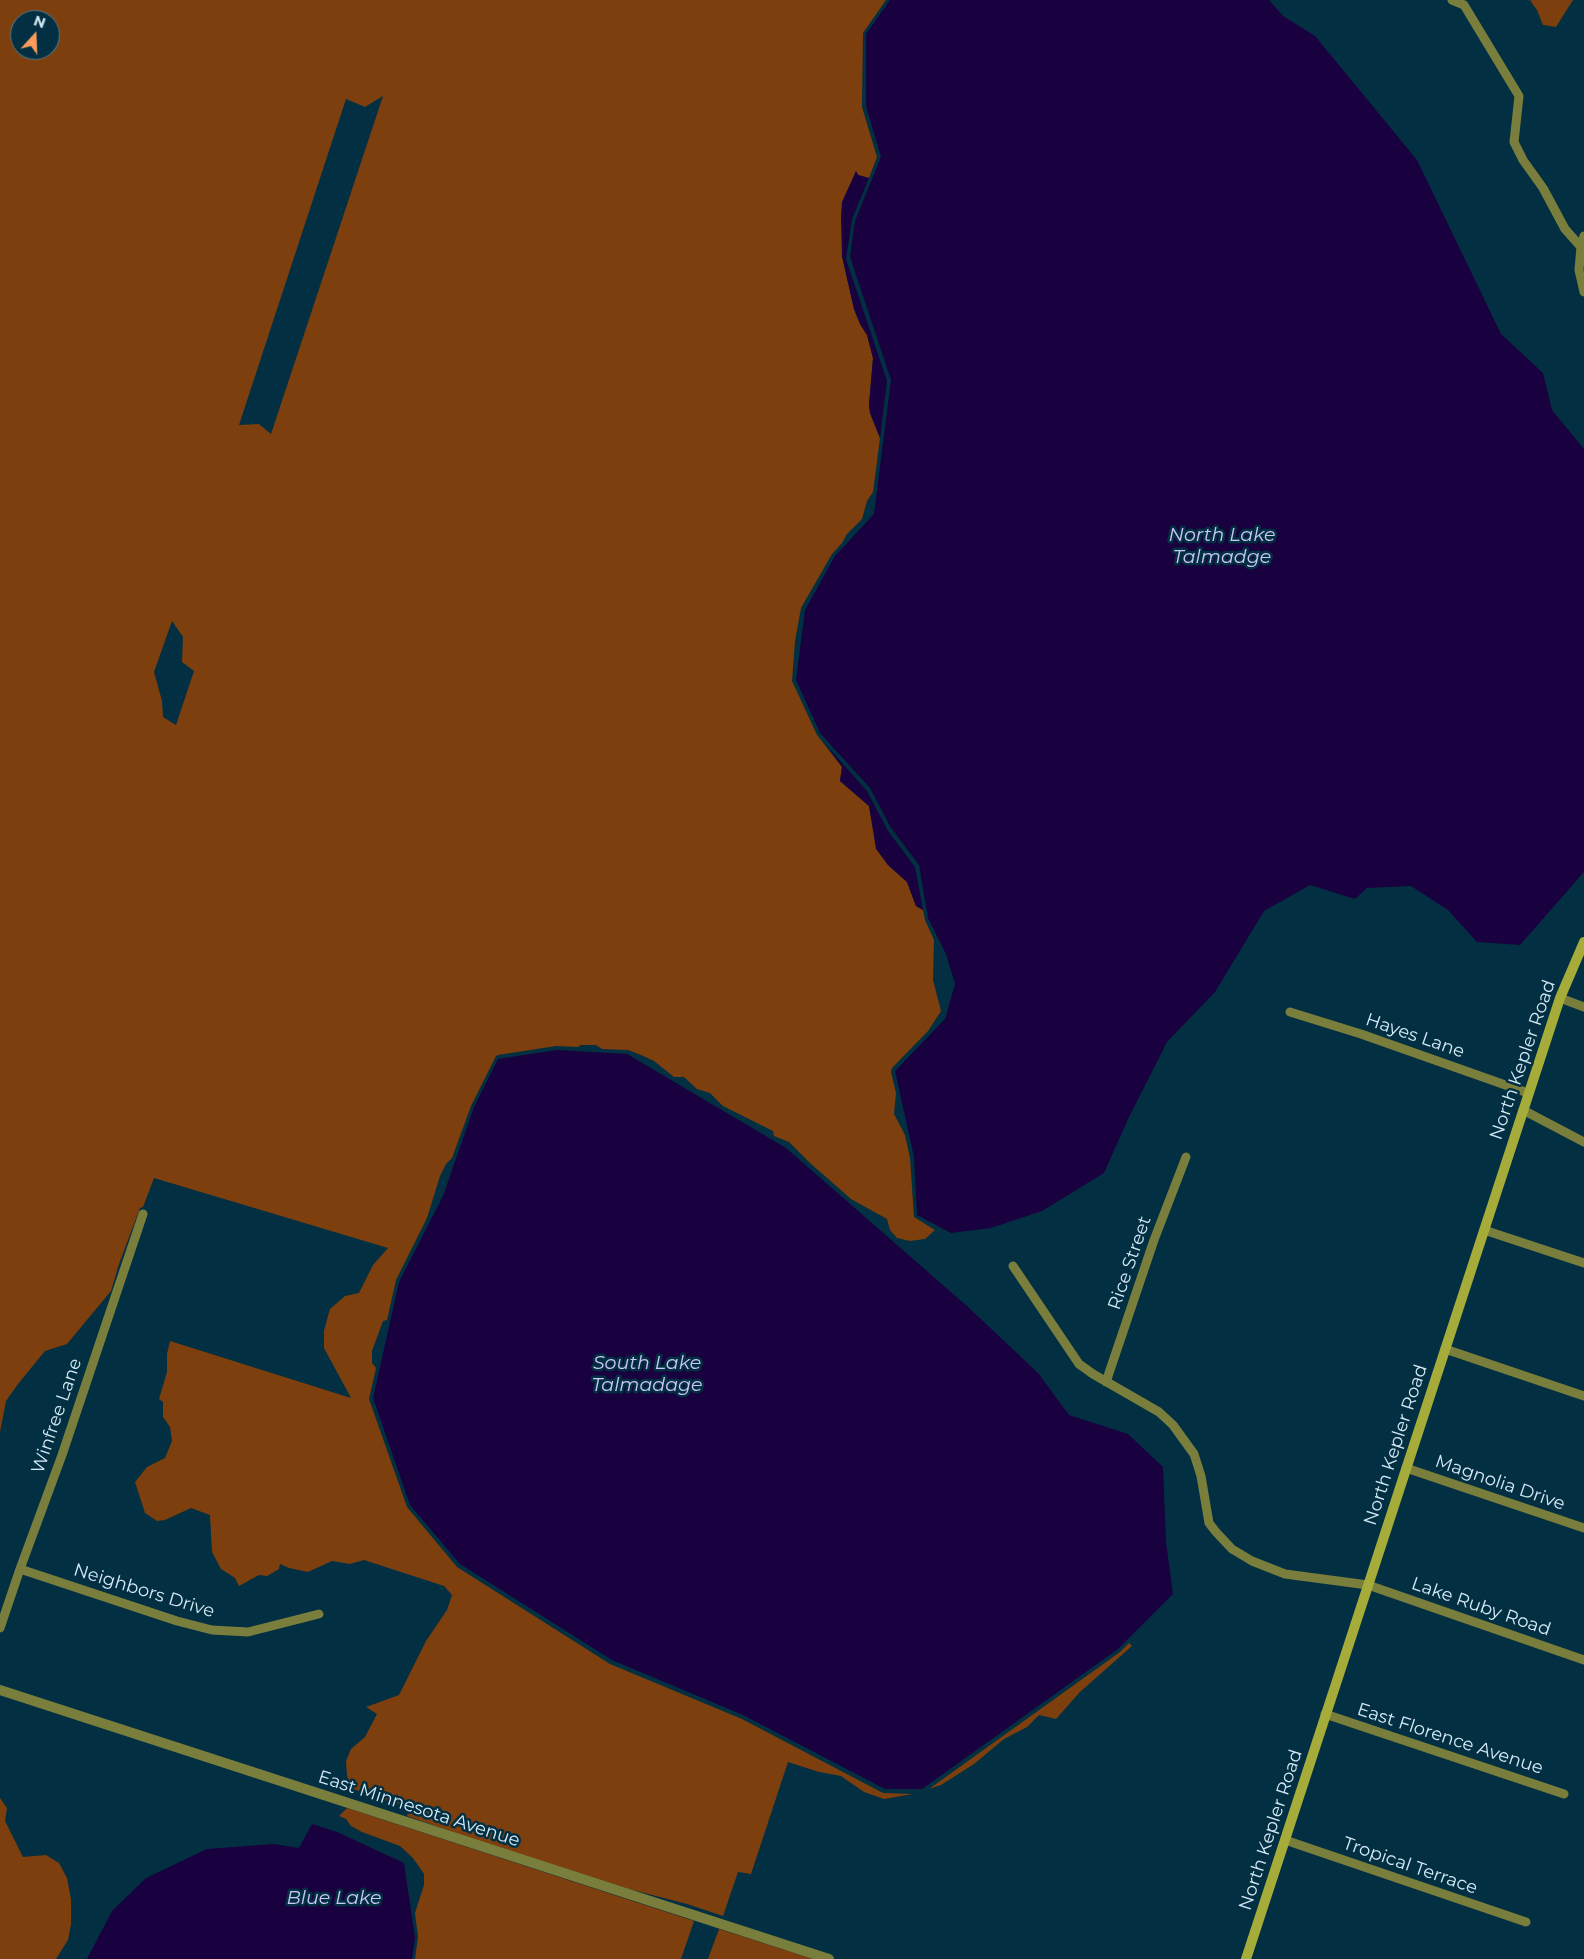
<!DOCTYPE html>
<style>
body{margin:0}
#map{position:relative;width:1584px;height:1959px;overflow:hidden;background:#032f42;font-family:Montserrat,sans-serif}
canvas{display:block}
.north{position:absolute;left:10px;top:10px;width:50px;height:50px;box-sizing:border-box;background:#032f42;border:1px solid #56798a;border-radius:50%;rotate:20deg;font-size:14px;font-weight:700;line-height:20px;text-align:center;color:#d3e9f5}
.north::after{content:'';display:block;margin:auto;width:18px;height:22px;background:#fe9b59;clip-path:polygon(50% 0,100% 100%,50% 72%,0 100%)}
</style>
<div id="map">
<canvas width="1584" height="1959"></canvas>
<div class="north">N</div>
</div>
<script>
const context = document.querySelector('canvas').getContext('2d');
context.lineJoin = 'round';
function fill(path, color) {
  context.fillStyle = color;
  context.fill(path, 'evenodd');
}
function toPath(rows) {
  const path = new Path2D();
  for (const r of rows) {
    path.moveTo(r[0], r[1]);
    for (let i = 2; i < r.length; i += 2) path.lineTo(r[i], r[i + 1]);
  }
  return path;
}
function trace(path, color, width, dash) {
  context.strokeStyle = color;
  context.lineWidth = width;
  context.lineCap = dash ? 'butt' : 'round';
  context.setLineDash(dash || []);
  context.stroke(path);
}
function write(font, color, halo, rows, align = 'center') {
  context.font = font + ' Montserrat,sans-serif';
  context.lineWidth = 5;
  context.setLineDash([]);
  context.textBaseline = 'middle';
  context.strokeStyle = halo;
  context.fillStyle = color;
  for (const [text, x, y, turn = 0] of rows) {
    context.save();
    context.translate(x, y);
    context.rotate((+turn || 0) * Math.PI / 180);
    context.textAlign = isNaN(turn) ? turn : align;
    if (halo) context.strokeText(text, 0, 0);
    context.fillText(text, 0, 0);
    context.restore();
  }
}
fill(toPath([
 [0,0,886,0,863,33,862,107,877,157,869,178,858,175,856,171,842,241,842,256,854,309,860,324,867,335,873,358,869,405,870,413,880,438,873,492,867,501,862,519,847,534,842,543,832,554,801,608,795,641,792,681,817,735,842,767,840,781,869,806,877,849,888,865,907,882,916,906,923,910,925,920,934,940,933,980,941,1011,928,1031,892,1068,891,1072,896,1093,894,1114,905,1135,910,1158,914,1217,935,1230,925,1239,910,1241,897,1238,890,1230,887,1219,851,1199,810,1163,789,1142,774,1136,773,1131,723,1106,710,1093,697,1089,684,1077,674,1077,654,1061,641,1055,628,1050,602,1049,596,1045,581,1045,578,1047,556,1046,498,1055,496,1056,471,1106,452,1158,446,1164,440,1176,427,1218,396,1280,387,1320,383,1321,372,1351,372,1363,376,1368,369,1399,407,1507,457,1567,610,1664,742,1719,883,1793,913,1794,884,1799,864,1792,841,1776,819,1772,788,1762,751,1874,738,1872,723,1916,687,1904,629,1889,470,1838,407,1816,410,1807,369,1796,352,1788,347,1776,346,1761,351,1749,365,1737,377,1714,366,1707,399,1695,426,1641,447,1610,452,1595,444,1586,364,1560,350,1564,332,1561,308,1572,289,1568,280,1564,279,1569,267,1576,259,1575,239,1586,235,1578,221,1569,212,1552,210,1515,191,1508,165,1520,157,1521,145,1513,135,1482,147,1467,165,1458,172,1441,170,1427,163,1417,163,1402,159,1399,167,1372,167,1354,170,1341,351,1398,324,1348,324,1331,328,1316,330,1309,345,1296,359,1293,373,1265,388,1248,154,1178,143,1207,140,1208,119,1264,111,1291,67,1344,45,1351,18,1384,6,1401,0,1432],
 [20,20,50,20,50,50,20,50],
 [383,96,271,434,259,424,239,425,346,99,365,107],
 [172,621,183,637,182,662,194,671,176,725,163,717,162,701,154,672],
 [1528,0,1573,0,1556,27,1543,25,1537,10,1531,2,1532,1],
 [1129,1643,1132,1646,1080,1692,1056,1719,1039,1715,1027,1727,1004,1739,974,1764,941,1785,929,1789,1120,1652],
 [0,1798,7,1808,5,1821,23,1857,46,1855,59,1863,67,1878,71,1899,71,1924,68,1940,56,1959,0,1959],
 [347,1808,694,1921,681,1959,415,1959,418,1937,415,1913,424,1885,424,1874,413,1858,400,1846,362,1832,351,1826,346,1819,339,1816],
 [719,1929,813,1959,708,1959]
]), '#7d3f0d');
fill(toPath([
 [890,0,1269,0,1283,16,1315,36,1417,160,1501,334,1543,373,1552,410,1584,449,1584,872,1520,945,1477,942,1448,910,1411,886,1367,888,1355,899,1310,885,1264,911,1215,992,1167,1042,1128,1119,1104,1173,1042,1211,991,1228,951,1233,917,1215,914,1157,895,1071,945,1019,955,984,946,954,928,918,919,865,891,828,870,788,820,733,796,680,805,610,835,556,874,514,891,380,850,257,855,221,881,157,866,106,866,34],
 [856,171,858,175,869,178,852,219,846,259,887,381,880,438,870,413,869,405,873,358,867,335,860,324,854,309,842,256,841,217,842,202],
 [826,745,867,791,888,831,915,867,923,910,916,906,907,882,888,865,876,849,869,806,840,781,842,767],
 [557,1050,627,1054,786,1148,968,1307,1038,1373,1069,1415,1128,1434,1163,1467,1166,1542,1173,1594,1118,1649,922,1789,885,1789,743,1715,612,1660,460,1564,410,1505,373,1398,399,1282,443,1196,474,1107,498,1059],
 [312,1824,337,1832,404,1863,415,1938,412,1959,87,1959,112,1911,146,1878,207,1849,274,1844,299,1848]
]), '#19003f');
trace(toPath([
 [1452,0,1464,5,1519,96,1514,142,1523,160,1543,188,1565,229,1581,247],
 [1584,236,1581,247,1579,270,1584,292],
 [1560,998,1584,1007],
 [1290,1012,1361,1034,1528,1093],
 [1523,1110,1584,1142],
 [1484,1230,1584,1263],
 [1013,1266,1079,1364,1093,1374,1159,1412,1173,1425,1194,1454,1201,1476,1209,1523,1216,1532,1232,1549,1252,1561,1285,1574,1368,1585,1584,1660],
 [1445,1349,1584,1396],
 [1106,1382,1154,1240,1186,1157],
 [1406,1468,1584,1528],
 [20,1569,177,1621,212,1630,248,1632,319,1614],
 [0,1628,20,1569,62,1455,143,1214],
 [1325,1714,1564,1794],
 [1285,1840,1526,1922]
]), '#797e3c', 9);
trace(toPath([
 [0,1690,829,1959]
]), '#797e3c', 10);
trace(toPath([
 [1246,1959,1560,998,1584,942]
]), '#a6ac3a', 10);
write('18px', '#d3e9f5', '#032f42', [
 ["Hayes Lane",1415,1036,19],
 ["North Kepler Road",1523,1060,-71],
 ["Rice Street",1130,1263,-71],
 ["Winfree Lane",57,1416,-71],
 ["North Kepler Road",1396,1445,-72],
 ["Magnolia Drive",1500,1483,19],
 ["Neighbors Drive",144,1591,17],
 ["Lake Ruby Road",1481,1607,19],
 ["East Florence Avenue",1450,1739,18],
 ["East Minnesota Avenue",419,1809,18],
 ["North Kepler Road",1271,1830,-72],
 ["Tropical Terrace",1410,1866,19]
]);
write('italic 19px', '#cec6f7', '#032f42', [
 ["North Lake",1222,535],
 ["Talmadge",1222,557],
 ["South Lake",647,1363],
 ["Talmadage",647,1385],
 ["Blue Lake",334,1898]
]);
</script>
